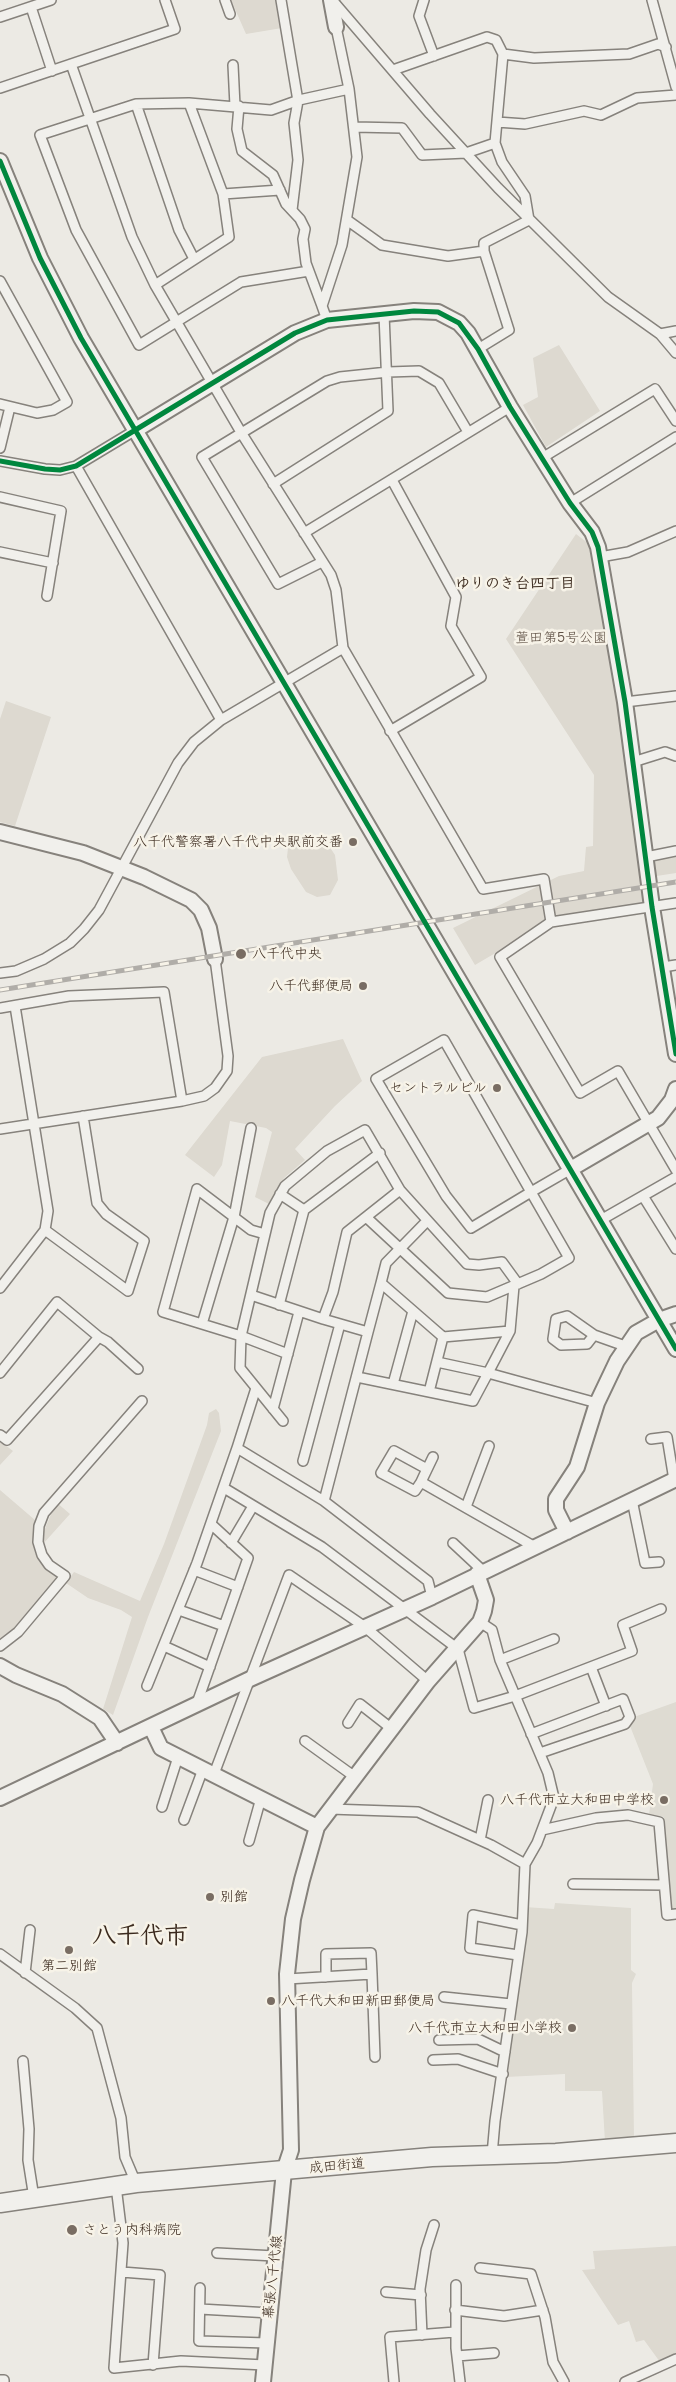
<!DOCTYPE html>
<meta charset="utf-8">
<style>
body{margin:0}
canvas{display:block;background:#eceae4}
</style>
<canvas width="676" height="2382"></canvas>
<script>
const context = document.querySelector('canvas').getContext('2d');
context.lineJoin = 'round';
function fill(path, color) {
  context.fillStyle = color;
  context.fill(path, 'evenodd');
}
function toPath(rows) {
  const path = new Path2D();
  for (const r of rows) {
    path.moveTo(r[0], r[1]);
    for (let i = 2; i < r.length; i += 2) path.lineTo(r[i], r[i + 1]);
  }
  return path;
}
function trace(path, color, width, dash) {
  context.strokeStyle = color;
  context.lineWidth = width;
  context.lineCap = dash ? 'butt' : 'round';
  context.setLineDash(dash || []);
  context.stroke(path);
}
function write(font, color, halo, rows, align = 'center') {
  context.font = font + ' Delius,"Klee One",sans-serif';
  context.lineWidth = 5;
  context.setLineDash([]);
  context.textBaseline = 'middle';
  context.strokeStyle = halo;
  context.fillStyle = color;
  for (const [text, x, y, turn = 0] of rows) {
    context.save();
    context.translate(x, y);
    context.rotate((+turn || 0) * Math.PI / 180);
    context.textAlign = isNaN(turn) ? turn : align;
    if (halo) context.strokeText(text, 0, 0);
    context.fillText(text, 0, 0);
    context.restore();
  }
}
fill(toPath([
 [676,1702,676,1910,671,1910,669,1907,664,1817,649,1815,653,1784,630,1726,634,1717],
 [555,1903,631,1908,631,1970,636,1974,632,1983,634,2140,605,2142,602,2091,565,2091,565,2074,506,2077,525,1932,525,1907,554,1909]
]), '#dedbd2');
fill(toPath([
 [231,0,277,0,277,12,282,28,246,34],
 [559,345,600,411,546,447,523,405,538,397,533,358],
 [576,534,593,547,648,878,650,904,560,915,475,965,453,928,559,876,584,871,586,847,593,846,594,775,506,639],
 [6,701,51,717,15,826,0,822,0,719],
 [301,835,319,837,327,843,335,855,338,880,330,895,317,897,306,892,291,869,287,857,288,848,293,840],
 [676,853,676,873,650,877,647,858],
 [343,1039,362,1081,335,1106,295,1149,305,1160,284,1178,269,1204,255,1197,272,1132,266,1128,230,1121,222,1165,214,1177,185,1155,262,1057],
 [216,1409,219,1413,221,1431,148,1617,113,1715,103,1709,132,1617,121,1610,88,1598,66,1583,74,1572,140,1601,164,1544,207,1425,209,1413],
 [0,1441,13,1451,0,1465],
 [0,1490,35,1520,33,1530,35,1553,48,1570,58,1577,14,1631,0,1641],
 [56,1502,70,1514,43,1544,42,1536],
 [676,2246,676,2353,660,2362,644,2340,636,2342,629,2321,618,2325,582,2270,595,2269,593,2251]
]), '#ddd9d0');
const street = toPath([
 [225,0,230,14],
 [281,0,298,101,294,123,298,160,292,210],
 [424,0,419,16,434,56],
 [652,0,676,87],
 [333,1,430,114,498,188,608,297,660,334,676,331],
 [31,7,52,71],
 [0,17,51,0],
 [503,54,495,143,502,162,525,196,529,220],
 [71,64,132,237,155,285,242,434,331,575,336,590,343,648,483,889,544,879,551,922],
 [233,65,235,106],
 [393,70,487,37,496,40,503,54,534,58,629,54,658,44,666,47],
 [0,88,175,29,165,0],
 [136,104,179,230,194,259],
 [239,106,237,129,242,151,273,175,286,204,300,219,305,229,303,239,306,263,322,306],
 [497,122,525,124,584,111,601,115,637,98,676,95],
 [354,127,402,128,422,155,466,153,495,143],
 [223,194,280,190],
 [347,220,382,245,448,256,484,251],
 [309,271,241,282,139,345,76,230,40,135,136,104,189,103,271,110,299,100,349,89],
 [0,281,67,402,53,410,37,413,0,404],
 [155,285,229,237,223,194,189,103],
 [327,320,322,306,342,245,357,157,349,89,336,27],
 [660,334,676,353],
 [478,349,509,330,484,251,484,243,529,220],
 [0,448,10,407],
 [542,458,655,389,676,421],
 [0,461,45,469,60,470,76,466,134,431],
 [76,466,221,720],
 [273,484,388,411,384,314],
 [0,497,61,511,47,596],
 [570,503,676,437],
 [304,533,510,407],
 [0,552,53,563],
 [600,557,628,552,676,531],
 [322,562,278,584,202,457,327,381,340,377,388,372,419,371,439,383,468,432],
 [625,702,676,696],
 [390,731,481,677,451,626,456,597,392,480],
 [633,762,665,752,676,756],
 [646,857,676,851],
 [676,903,551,922,500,957,580,1093,618,1071,676,1170],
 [663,967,676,965],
 [0,973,16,971,44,959,70,943,84,929,99,910,178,763,194,742,221,720,343,648],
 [0,1008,69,996,164,992,182,1101],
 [0,1129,182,1101,204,1096,215,1088,227,1071,228,1056,215,959],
 [280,1194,304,1210],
 [643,1196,676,1249],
 [366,1217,448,1293,487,1297,541,1274,569,1258,531,1192,444,1040,376,1079,446,1196,471,1228,531,1192,569,1170],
 [599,1221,676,1177],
 [45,1230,128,1291,144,1241,106,1214,97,1203,83,1116],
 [265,1234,251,1230,197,1189,163,1312,241,1336,288,1354],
 [381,1283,386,1263,427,1221],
 [0,1288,45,1230,48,1211,15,1006],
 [251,1295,323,1319],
 [279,1305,304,1210,380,1153],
 [202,1324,234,1217,251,1128],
 [368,1332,381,1283,443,1337,510,1331],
 [594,1335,587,1344,561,1345,553,1339,556,1319,567,1316,594,1335,625,1346],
 [99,1337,108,1342,138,1369],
 [437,1362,488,1373,510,1331,514,1286],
 [0,1373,57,1302,99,1337,7,1440,0,1435],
 [357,1377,473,1401,488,1373,597,1403],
 [393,1384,413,1311],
 [429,1392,443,1337],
 [273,1409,299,1312],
 [283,1421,240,1368,241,1336,270,1213,285,1186,327,1151,365,1130,400,1190,467,1264,479,1265,502,1262,518,1284],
 [651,1439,667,1437,674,1480],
 [237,1448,256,1388],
 [433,1457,421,1482,427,1469,394,1451,381,1473,415,1491,421,1482,535,1547],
 [303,1461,340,1324],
 [224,1488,322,1547,458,1649,474,1708,515,1696,632,1651,623,1625,661,1609],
 [632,1500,645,1563,659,1562],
 [324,1501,368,1332,323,1319,333,1292,347,1232,400,1190],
 [466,1507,489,1446],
 [231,1543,253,1506],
 [453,1543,483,1571],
 [194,1570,238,1587],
 [179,1610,224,1626],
 [480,1622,492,1630,500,1660,548,1773,554,1798,537,1843,525,1864,522,1932,495,2121,492,2155],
 [0,1646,18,1632,65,1576,49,1565,42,1555,38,1542,39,1526,44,1513,142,1401],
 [164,1646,210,1667],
 [500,1660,554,1639],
 [591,1667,606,1706],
 [147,1686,197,1563,237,1448,324,1501,428,1581,432,1597],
 [196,1706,248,1558,211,1524],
 [348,1723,360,1704,392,1729],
 [531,1734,623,1699,630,1717,625,1724,540,1753],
 [305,1741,355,1777],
 [214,1774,289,1575,365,1627,428,1681],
 [162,1807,178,1757],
 [330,1809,418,1812,491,1845,525,1864],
 [184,1820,203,1769],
 [542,1830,596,1818,628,1815,659,1822,667,1915,676,1914],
 [480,1840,488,1800],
 [249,1841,261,1798],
 [573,1884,664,1885],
 [0,1954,75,2008,97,2028,121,2118,125,2157,136,2183],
 [518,1955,470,1948,473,1915,522,1925],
 [25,1973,30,1930],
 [326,1977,326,1954,371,1953,372,1974],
 [287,1979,372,1974,375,2057],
 [444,1997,511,2004],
 [439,2040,478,2039,505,2052],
 [433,2060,458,2059,503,2074],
 [23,2061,29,2129,28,2160,34,2198],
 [116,2186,123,2243,114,2368,181,2361,265,2365],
 [217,2253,275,2256],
 [480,2268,531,2274,545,2317,553,2362,564,2382],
 [122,2272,160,2275,153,2365],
 [456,2285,456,2348,460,2382],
 [200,2288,199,2341,267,2343],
 [386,2292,421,2295],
 [200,2309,270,2313],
 [455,2310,504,2316,543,2310],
 [422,2335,420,2289,426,2250,434,2225],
 [457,2356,494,2353],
 [0,2380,4,2380,4,2382],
 [394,2382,390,2337,455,2332],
 [625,2382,676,2359]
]);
const secondary = toPath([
 [331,0,336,27],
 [0,161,40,258,81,338,676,1349],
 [134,431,295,333,327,320,414,311,438,312,459,323,468,333,510,407,570,503,592,532,598,547,625,702,652,907,676,1054],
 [0,832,83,853,144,877,191,900,201,910,209,928,215,959],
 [569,1170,658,1118,672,1100,676,1089],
 [567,1532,556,1510,556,1499,577,1467,597,1403,617,1361,636,1333,659,1320,676,1314],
 [0,1666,16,1675,62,1694,100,1718,117,1743],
 [151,1727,161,1748,317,1827],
 [0,1798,250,1679,432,1597,676,1479],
 [263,2382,284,2171,291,2150,287,1974,293,1919,302,1880,317,1827,428,1681,480,1622,484,1611,486,1600,477,1574]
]);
const highway = toPath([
 [0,2203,136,2183,432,2157,556,2153,676,2143]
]);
trace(street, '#86827c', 12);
trace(secondary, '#86827c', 18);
trace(highway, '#86827c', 21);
trace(street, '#f1f0ec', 9);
trace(secondary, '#f1f0ec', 14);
trace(highway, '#f1f0ec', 18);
const rail = toPath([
 [0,990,676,882]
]);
trace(rail, '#b0ada8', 5);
trace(rail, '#f7f3e8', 3, [9]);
trace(toPath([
 [0,161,40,258,81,338,676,1349],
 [0,461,45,469,60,470,76,466,295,333,327,320,414,311,438,312,459,323,478,349,510,407,570,503,592,532,598,547,625,702,652,907,676,1054]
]), '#00873e', 5);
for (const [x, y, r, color] of [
 [353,842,5,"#796d63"],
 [241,954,6,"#796d63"],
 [363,986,5,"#796d63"],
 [497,1088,5,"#796d63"],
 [664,1800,5,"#796d63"],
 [210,1897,5,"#796d63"],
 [69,1950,5,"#796d63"],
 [271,2001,5,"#796d63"],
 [572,2028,5,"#796d63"],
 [72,2230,6,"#796d63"]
]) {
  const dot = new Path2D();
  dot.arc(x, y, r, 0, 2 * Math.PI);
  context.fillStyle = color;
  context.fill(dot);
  trace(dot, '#f7f3e8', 2);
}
write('14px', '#605246', '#f7f3e8', [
 ["萱田第5号公園",561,638]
]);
write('14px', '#3b2a1e', '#f7f3e8', [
 ["八千代警察署八千代中央駅前交番",343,842],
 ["八千代中央",252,954,"left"],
 ["八千代郵便局",353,986],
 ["セントラルビル",487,1088],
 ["八千代市立大和田中学校",654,1800],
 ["別館",220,1897,"left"],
 ["第二別館",69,1966,"center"],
 ["八千代大和田新田郵便局",281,2001,"left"],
 ["八千代市立大和田小学校",562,2028],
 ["さとう内科病院",83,2230,"left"]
], 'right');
write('14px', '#3b2a1e', '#f7f3e8', [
 ["成田街道",337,2166,-5],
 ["幕張八千代線",273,2277,-84]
]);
write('bold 15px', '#3b2a1e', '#f7f3e8', [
 ["ゆりのき台四丁目",515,584]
]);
write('bold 24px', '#3b2a1e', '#f7f3e8', [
 ["八千代市",140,1936]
]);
</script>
